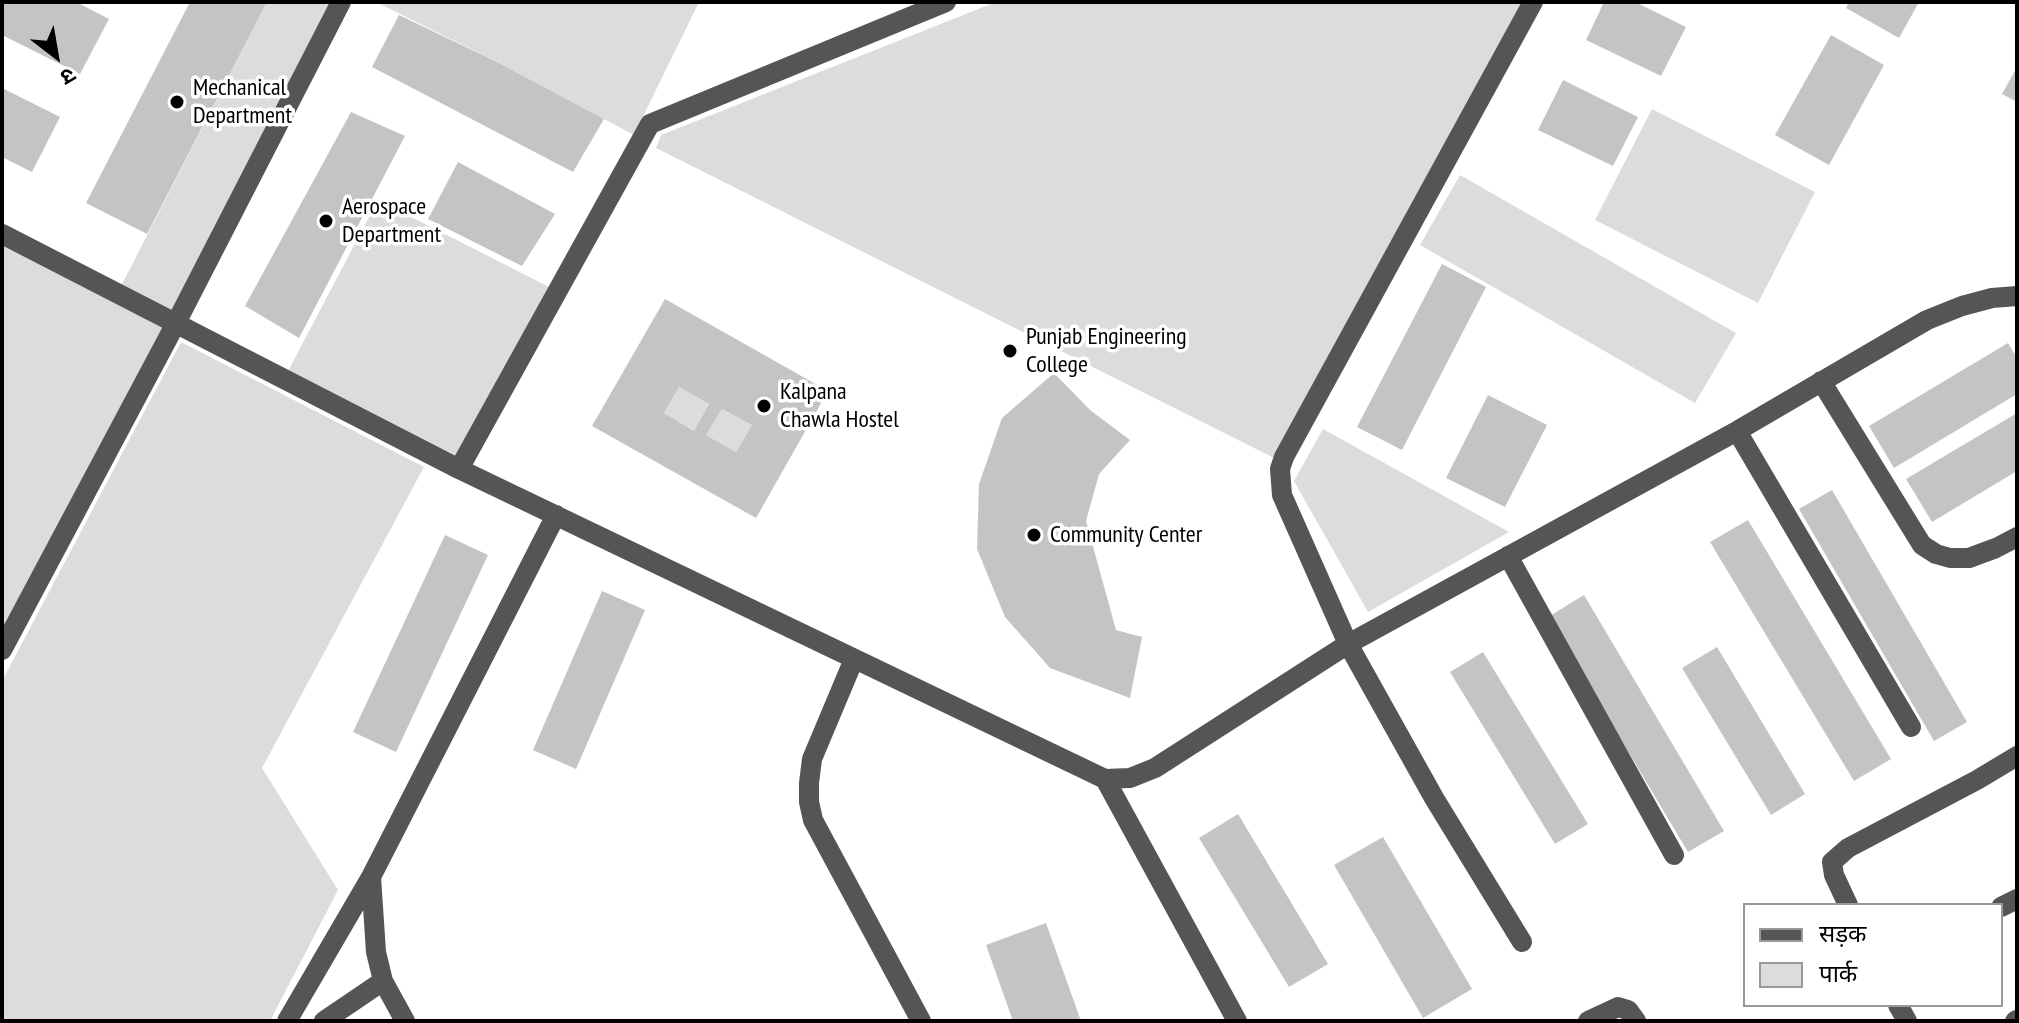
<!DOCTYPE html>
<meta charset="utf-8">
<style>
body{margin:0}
#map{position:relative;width:2019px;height:1023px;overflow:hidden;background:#fff;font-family:"PT Sans Narrow","Noto Sans Devanagari",sans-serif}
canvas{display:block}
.frame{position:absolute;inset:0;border:4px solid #000;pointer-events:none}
.legend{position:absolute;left:1743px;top:903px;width:260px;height:104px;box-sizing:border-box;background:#fff;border:2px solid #999;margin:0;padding:10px 14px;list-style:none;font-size:24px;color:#000}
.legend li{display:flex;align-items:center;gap:16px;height:40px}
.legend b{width:40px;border:2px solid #999}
.north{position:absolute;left:16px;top:16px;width:80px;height:80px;-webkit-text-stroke:6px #fff;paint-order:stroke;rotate:149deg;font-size:22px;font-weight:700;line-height:32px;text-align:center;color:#000}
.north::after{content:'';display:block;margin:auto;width:28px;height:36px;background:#000;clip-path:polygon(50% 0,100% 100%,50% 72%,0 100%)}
</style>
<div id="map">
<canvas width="2019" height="1023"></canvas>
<div class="frame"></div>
<ul class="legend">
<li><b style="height:10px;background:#555"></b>सड़क</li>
<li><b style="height:22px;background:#dcdcdc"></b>पार्क</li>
</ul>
<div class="north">उ</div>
</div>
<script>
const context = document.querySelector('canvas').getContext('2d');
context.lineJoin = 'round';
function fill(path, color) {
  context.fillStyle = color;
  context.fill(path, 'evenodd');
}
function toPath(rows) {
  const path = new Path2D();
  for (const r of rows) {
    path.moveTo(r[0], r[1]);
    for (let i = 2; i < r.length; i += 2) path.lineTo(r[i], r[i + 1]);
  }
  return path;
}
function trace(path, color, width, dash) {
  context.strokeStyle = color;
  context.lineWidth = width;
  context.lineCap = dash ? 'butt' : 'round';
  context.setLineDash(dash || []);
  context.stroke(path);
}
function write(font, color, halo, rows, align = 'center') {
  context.font = font + ' "PT Sans Narrow",sans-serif';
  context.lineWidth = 7;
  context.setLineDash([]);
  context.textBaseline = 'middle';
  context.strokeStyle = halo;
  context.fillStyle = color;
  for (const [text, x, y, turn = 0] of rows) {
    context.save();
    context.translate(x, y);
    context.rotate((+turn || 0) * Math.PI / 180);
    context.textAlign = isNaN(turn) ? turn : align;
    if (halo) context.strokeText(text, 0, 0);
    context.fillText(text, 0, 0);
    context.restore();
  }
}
fill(toPath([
 [267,2,340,2,175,319,119,290],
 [376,2,699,2,634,135,499,63],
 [996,2,1528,2,1274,458,656,148,661,135],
 [1652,109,1815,192,1758,303,1595,220],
 [1460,175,1736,333,1695,403,1420,245],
 [378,200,551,288,456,463,286,375],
 [2,242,165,325,2,636],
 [181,342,424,467,262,768,338,890,270,1021,2,1021,2,681],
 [679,387,709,404,694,431,664,413],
 [722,409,752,425,736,452,706,435],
 [1323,429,1509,532,1368,612,1294,481]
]), '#dcdcdc');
fill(toPath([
 [2,2,76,2,109,19,80,74,2,35],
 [190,2,267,2,147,234,86,203],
 [1604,2,1635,2,1686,27,1661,76,1586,40],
 [1849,2,1919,2,1899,38,1846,8],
 [399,15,499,63,604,119,573,172,372,67],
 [1831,35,1884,65,1829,165,1775,135],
 [2017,67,2017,102,2002,94],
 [1563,80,1638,117,1613,166,1538,130],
 [2,88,60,117,32,172,2,157],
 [351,112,405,136,299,338,245,306],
 [458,162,555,214,522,266,428,219],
 [1442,264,1486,287,1402,450,1357,427],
 [665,299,828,391,756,518,592,426],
 [679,387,709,404,694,431,664,413],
 [722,409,752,425,736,452,706,435],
 [2008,343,2017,358,2017,394,1894,468,1869,426],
 [1054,373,1090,410,1130,440,1099,474,1086,521,1116,630,1142,637,1130,698,1050,668,1005,617,977,549,979,484,1002,418],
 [1488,395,1547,425,1505,507,1446,478],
 [2017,413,2017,471,1932,522,1906,479],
 [1832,490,1967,722,1934,741,1799,509],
 [1748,520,1891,759,1854,781,1710,542],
 [445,535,488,555,396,752,353,732],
 [602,591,645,610,576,769,533,750],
 [1584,595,1724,831,1688,852,1548,617],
 [1717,647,1805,794,1771,815,1682,668],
 [1483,652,1588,824,1555,844,1450,672],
 [1238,814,1328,964,1289,987,1199,838],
 [1383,837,1472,989,1423,1018,1334,865],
 [1046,923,1081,1021,1013,1021,986,945]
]), '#c4c4c4');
trace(toPath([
 [2,234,459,469,1105,779,1130,778,1155,768,1348,644,1737,431,1927,320,1962,306,1992,298,2017,296],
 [1821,381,1922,545,1936,554,1950,558,1969,558,1996,548,2017,537],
 [1737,431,1911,727],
 [459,469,650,124,946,2],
 [1508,556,1674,855],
 [2,650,176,323,341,2],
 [854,659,812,759,809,783,809,802,813,820,921,1021],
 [1105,779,1237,1021],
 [371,877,376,952,383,981,405,1021],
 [1848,905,1834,875,1832,862,1848,848,1977,780,2017,756],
 [2001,907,2017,899],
 [1522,942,1434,798,1348,644,1282,495,1280,469,1284,457,1533,2],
 [1898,1005,1907,1021],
 [287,1021,371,877,556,515],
 [324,1021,383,981],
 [1588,1021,1618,1007,1628,1010,1636,1021],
 [2015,1021,2017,1020]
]), '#555', 20);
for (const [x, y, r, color] of [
 [177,102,8,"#000"],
 [326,221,8,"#000"],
 [1010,351,8,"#000"],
 [764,406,8,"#000"],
 [1034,535,8,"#000"]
]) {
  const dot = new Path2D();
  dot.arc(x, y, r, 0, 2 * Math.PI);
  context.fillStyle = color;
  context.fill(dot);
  trace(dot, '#fff', 3);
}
write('24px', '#000', '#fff', [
 ["Mechanical",193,88],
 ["Department",193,116],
 ["Aerospace",342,207],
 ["Department",342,235],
 ["Punjab Engineering",1026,337],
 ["College",1026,365],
 ["Kalpana",780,392],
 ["Chawla Hostel",780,420],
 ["Community Center",1050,535]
], 'left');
</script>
